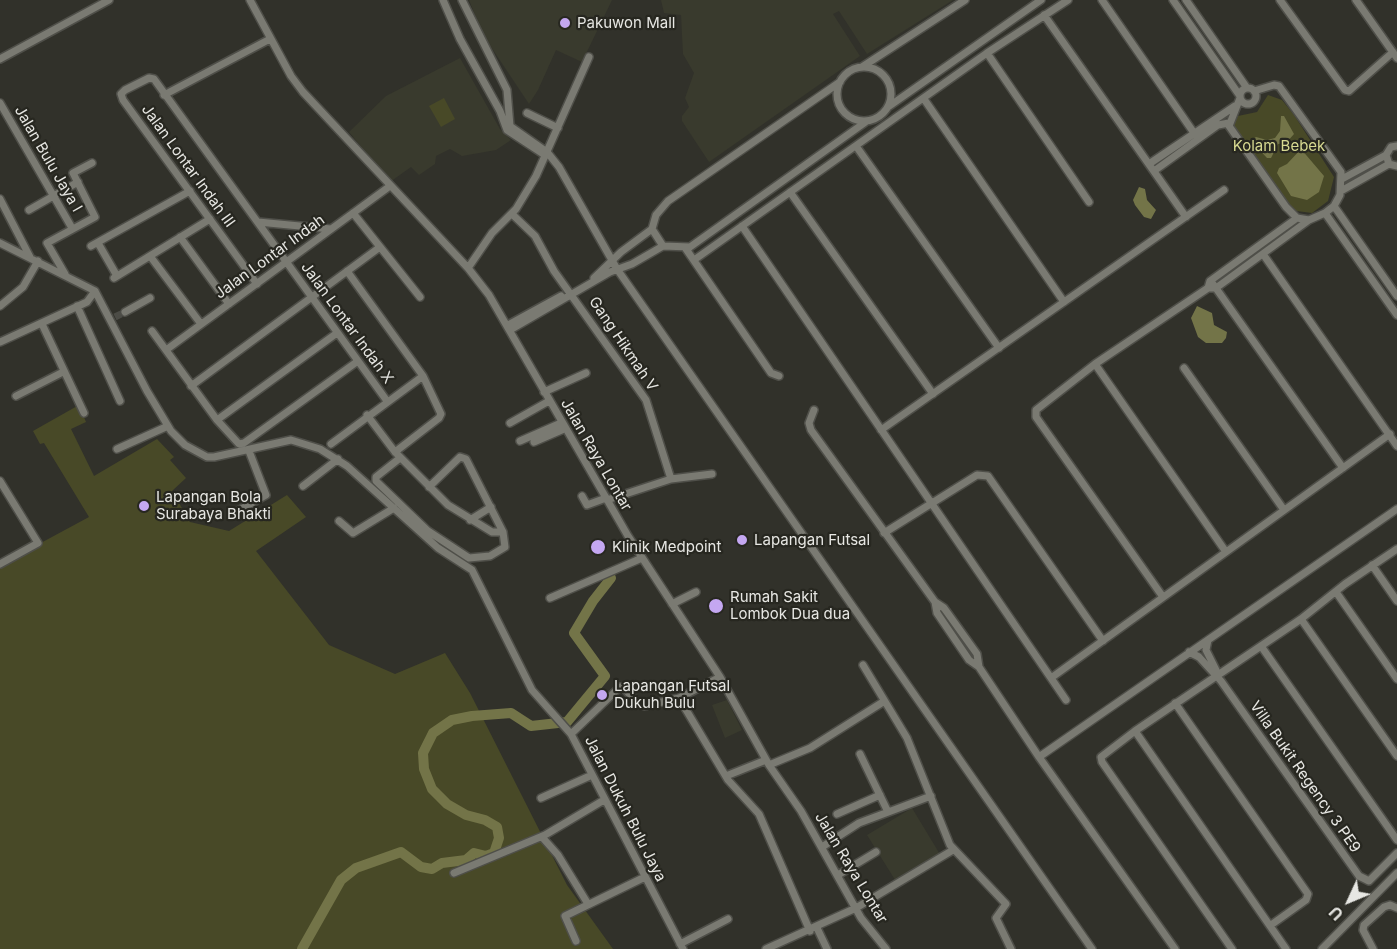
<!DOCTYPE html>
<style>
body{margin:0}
#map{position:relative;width:1397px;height:949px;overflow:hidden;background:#31312a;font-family:Inter,sans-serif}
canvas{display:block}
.north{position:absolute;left:1319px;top:871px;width:60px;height:60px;-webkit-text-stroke:4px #272720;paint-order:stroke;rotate:226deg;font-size:16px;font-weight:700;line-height:24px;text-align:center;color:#e7e7e3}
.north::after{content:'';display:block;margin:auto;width:21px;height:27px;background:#e7e7e3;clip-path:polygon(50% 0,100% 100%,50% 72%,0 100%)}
</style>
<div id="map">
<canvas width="1397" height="949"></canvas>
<div class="north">U</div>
</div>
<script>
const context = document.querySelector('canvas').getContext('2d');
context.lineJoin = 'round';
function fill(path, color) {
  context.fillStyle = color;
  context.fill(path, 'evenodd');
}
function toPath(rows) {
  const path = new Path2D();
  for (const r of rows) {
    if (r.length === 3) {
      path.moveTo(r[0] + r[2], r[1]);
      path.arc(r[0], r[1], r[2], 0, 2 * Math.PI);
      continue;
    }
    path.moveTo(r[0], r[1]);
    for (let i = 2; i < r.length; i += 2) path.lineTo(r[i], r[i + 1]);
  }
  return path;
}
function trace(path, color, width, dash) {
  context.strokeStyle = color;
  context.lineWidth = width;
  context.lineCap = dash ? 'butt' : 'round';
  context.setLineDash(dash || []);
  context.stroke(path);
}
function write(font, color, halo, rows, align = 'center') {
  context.font = font + ' Inter,sans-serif';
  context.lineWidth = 4.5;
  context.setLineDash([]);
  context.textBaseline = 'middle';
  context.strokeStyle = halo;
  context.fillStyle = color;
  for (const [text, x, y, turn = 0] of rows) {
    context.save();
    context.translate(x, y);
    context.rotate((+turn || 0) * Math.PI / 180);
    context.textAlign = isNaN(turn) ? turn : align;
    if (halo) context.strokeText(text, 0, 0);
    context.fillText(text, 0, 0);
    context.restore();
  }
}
fill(toPath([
 [469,0,612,0,582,62,556,50,538,90,529,104,483,35],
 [661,0,953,0,867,54,839,11,833,14,860,56,709,162,682,121,682,116,689,107,685,98,694,73,683,54,681,15,664,13],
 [460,58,500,129,511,140,496,150,462,156,450,149,436,156,435,164,419,175,411,167,390,182,349,132,386,96],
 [727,700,742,730,725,738,712,705],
 [912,808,941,856,897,883,867,835]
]), '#393a2d');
fill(toPath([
 [1268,95,1282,100,1294,115,1334,177,1328,201,1312,213,1289,210,1233,126,1238,116,1257,112],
 [444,98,455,119,441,127,429,106],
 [79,405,86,422,71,429,94,476,157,439,174,457,170,460,186,478,172,491,190,522,229,531,287,495,306,517,256,551,329,645,395,674,445,653,470,693,567,885,613,949,0,949,0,565,89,517,44,443,40,444,33,431]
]), '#484927');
fill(toPath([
 [1281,116,1284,116,1294,134,1286,143,1278,144,1271,158,1267,158,1254,144,1253,139,1256,137,1267,140,1275,138,1280,131],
 [1301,149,1324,176,1319,192,1307,200,1291,196,1277,173,1279,168,1287,164],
 [1139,187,1145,189,1147,200,1156,210,1151,219,1144,217,1135,205,1133,200],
 [1197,306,1212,313,1214,325,1227,332,1226,338,1222,343,1206,343,1198,337,1191,318]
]), '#737448');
trace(toPath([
 [302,949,341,880,356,868,401,852,421,867,432,869,442,863,466,860,474,853,486,856,494,853,499,838,497,827,485,820,466,815,447,804,432,789,424,769,423,753,433,733,452,720,472,716,511,713,531,726,567,722,605,676,574,633,593,601,611,578]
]), '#737448', 10);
trace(toPath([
 [115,317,125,312]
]), '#4c4c46', 7, [7, 3.5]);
const minor = toPath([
 [250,0,291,76,303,92,468,268,489,295,628,536,720,677,769,765,801,811,861,918,886,949],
 [443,0,460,39,500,111,507,130,545,155],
 [462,0,507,90,510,126,547,152,559,167,617,269,1092,949],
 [1102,0,1194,133],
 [1173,0,1240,96],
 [1186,0,1247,88],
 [1280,0,1345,90,1349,91,1393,52],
 [1356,0,1397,58],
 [1044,15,1186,217],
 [987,53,1089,202],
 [0,59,109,0],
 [862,67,965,0],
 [864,94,27],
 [1248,96,8],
 [164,95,270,39],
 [1240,98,1229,126,1286,207,1297,218,1309,220,1325,213,1334,206,1340,195,1341,172,1279,86,1274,85,1254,91],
 [924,99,1064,302],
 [0,103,72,228],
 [888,107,1041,0],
 [527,113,558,128],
 [856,146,999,348],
 [1397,146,1391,147,1386,155,1389,164,1397,166],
 [1149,164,1235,106],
 [1154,171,1218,125,1229,123],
 [1342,179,1386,155],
 [1341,191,1389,164],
 [790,192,933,394],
 [0,199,30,257],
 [1334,206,1397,296],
 [29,210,78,182],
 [353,213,420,297],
 [1325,213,1397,315],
 [512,214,535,236,554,271,646,400,671,479],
 [1297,218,1210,281,1208,288,1216,288,1309,220],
 [258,222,331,229],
 [742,226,1066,700],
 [652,229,663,246],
 [180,237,229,304],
 [0,243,95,291,147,391,171,431,185,445,207,457,214,457,291,440,320,449,347,466,438,548,472,570,532,690,571,734,683,949],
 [98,243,117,276],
 [91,246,190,191],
 [690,247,686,249,771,373,779,376],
 [1263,254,1397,446],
 [150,256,201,324],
 [694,260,987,53,1068,0],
 [468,268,492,233,516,209,536,176,589,57],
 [347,271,423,376,441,414,439,418,395,452],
 [65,274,47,243,95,217,73,173,92,163],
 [114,278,210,219],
 [594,278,621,252,652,229,656,215,668,201,840,82],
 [257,284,123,100,121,94,125,90,149,78,154,79,387,401],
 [1213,284,1343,468],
 [0,306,23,287,38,261],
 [77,306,120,401],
 [125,312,150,298],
 [42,324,84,413],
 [508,325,561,296],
 [510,330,610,272,632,264,663,246,690,247,867,121],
 [152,331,217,420,239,444,244,443,358,361],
 [0,342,87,302,95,291],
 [166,350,390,186],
 [1095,364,1226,552],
 [1184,368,1284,510],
 [191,386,380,247],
 [544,392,586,373],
 [16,396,63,372],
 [814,410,809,423,811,430,935,602,944,608,977,654,979,667],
 [367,415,395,452,448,505,492,532,503,532],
 [217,420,337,333],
 [510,423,549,401],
 [881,430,1224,190],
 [520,441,561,423],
 [534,442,564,429],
 [331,444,423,376],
 [117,449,168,426],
 [400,458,376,477,376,481,428,531,469,558,490,556,505,547,503,532,466,459,460,457,429,487],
 [0,481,38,543,0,564],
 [303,486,338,459],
 [582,496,587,505,606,498],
 [607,500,671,479,712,474],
 [236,512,266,495,249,451],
 [470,520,491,507],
 [339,521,353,533,394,508],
 [884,533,977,475,988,476,1103,641],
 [1372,565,1397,601],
 [1336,592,1397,679],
 [1163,597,1036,417,1036,410,1095,364,1208,288],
 [550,598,642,558],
 [935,602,937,613,969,660,979,667,1039,757,1175,949],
 [672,604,696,592],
 [1301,619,1397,756],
 [1208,640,1206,650,1216,670],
 [1261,646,1397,840],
 [1189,652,1199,657,1221,681,1359,876,1369,881,1397,853],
 [863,665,907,738,950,845,1006,904,996,918,1011,949],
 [1051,678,1390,434],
 [679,698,728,780,759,814,810,931],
 [1175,703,1308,894,1306,900,1271,925],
 [1135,731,1286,949],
 [571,734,620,687,624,688,638,704,645,706,679,698,720,677],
 [860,754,888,812],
 [1039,757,1397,509],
 [769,765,810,748,883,702],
 [726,776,766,760],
 [541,798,592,775],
 [837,814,880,795],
 [542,837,558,855,588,904],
 [822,847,859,823,931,796],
 [454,873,545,835,604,800],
 [838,875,876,852],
 [817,928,827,949],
 [576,941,565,916,645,877],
 [680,944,728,919],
 [766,949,856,908,953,850],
 [1232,949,1102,762,1101,757,1135,731,1301,619,1345,584,1397,549],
 [1322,949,1397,873],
 [1373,949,1363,930,1364,925,1384,907,1390,905,1397,908]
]);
trace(minor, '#4f4f49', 10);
trace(minor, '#7a7a72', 7);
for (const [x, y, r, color] of [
 [565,23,6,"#c4a7f1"],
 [144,506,6,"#c4a7f1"],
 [742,540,6,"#c4a7f1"],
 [598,547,8,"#c4a7f1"],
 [716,606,8,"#c4a7f1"],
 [602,695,6,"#c4a7f1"]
]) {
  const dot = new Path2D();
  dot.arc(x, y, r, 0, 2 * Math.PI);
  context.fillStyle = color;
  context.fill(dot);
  trace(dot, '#272720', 2);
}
write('15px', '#e7e7e3', '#272720', [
 ["Pakuwon Mall",577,23],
 ["Lapangan Bola",156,497],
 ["Surabaya Bhakti",156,514],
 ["Lapangan Futsal",754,540],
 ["Klinik Medpoint",612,547],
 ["Rumah Sakit",730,597],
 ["Lombok Dua dua",730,614],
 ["Lapangan Futsal",614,686],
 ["Dukuh Bulu",614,703]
], 'left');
write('15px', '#d7d991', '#272720', [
 ["Kolam Bebek",1279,146]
]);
write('15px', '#e7e7e3', '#272720', [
 ["Jalan Bulu Jaya I",48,159,60],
 ["Jalan Lontar Indah III",188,166,54],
 ["Jalan Lontar Indah",270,257,-36],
 ["Jalan Lontar Indah X",347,323,54],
 ["Gang Hikmah V",623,344,56],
 ["Jalan Raya Lontar",596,455,60],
 ["Villa Bukit Regency 3 PE9",1305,777,55],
 ["Jalan Dukuh Bulu Jaya",625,809,63],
 ["Jalan Raya Lontar",851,868,59]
]);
</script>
